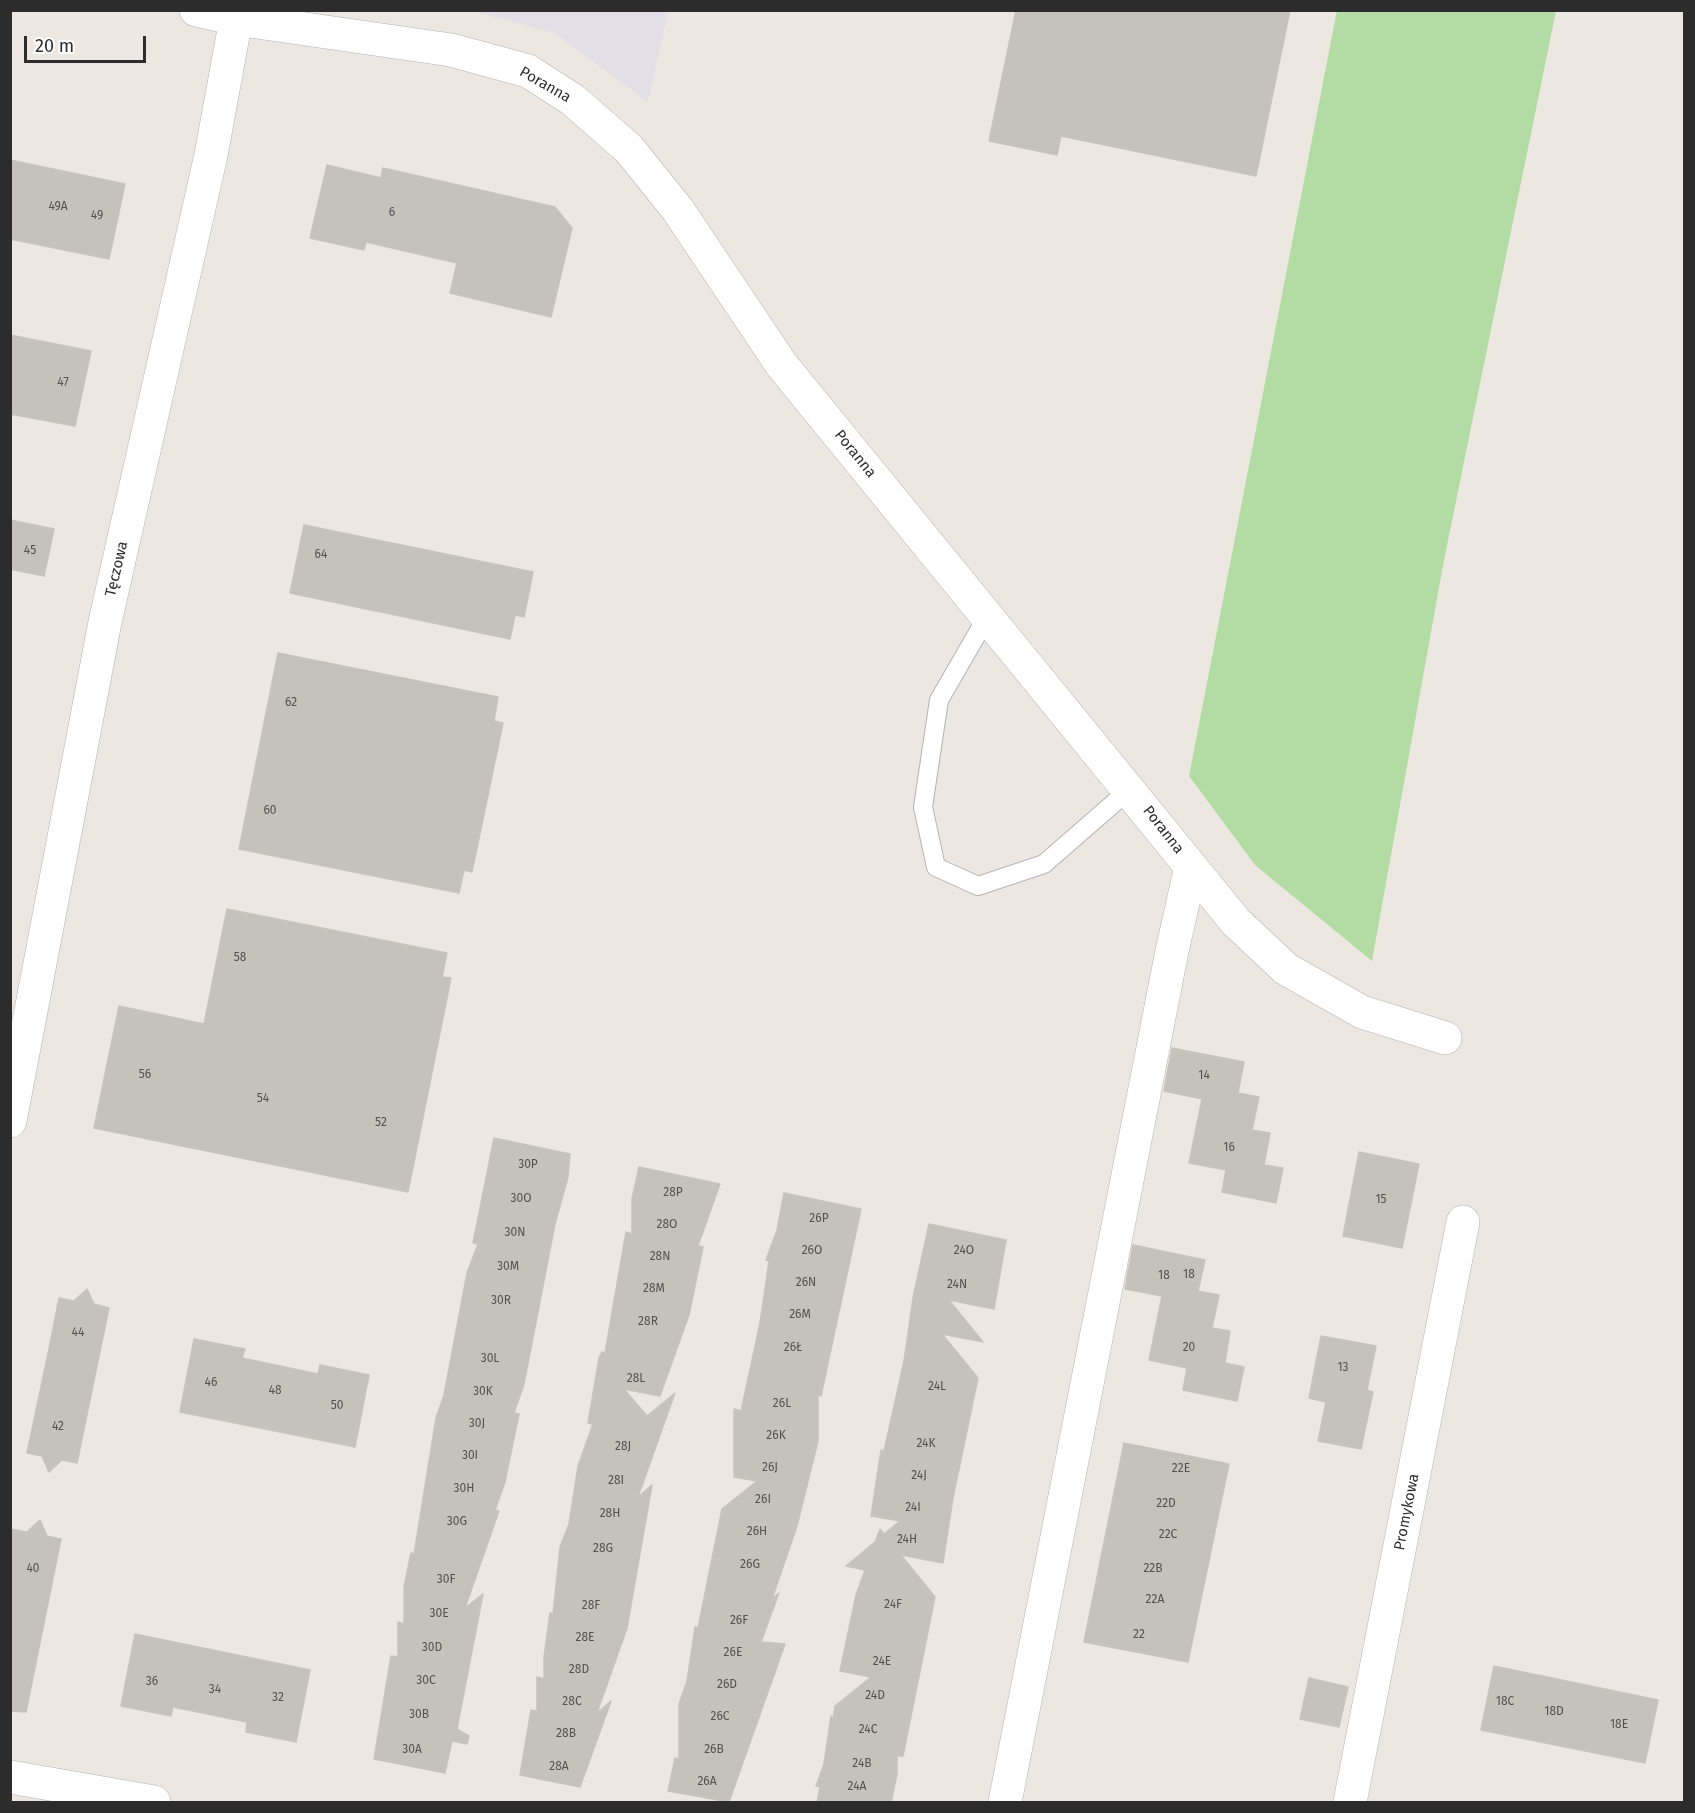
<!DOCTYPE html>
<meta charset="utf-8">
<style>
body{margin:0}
#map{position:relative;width:1695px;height:1813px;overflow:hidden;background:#ece8e1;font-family:"Fira Sans",sans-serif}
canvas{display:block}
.frame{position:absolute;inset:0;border:12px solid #2c2c2c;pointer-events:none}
.scale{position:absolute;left:24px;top:36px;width:122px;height:27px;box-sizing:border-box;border:3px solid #2c2c2c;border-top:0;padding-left:8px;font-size:18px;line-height:21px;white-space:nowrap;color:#2c2c2c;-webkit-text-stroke:4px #fff;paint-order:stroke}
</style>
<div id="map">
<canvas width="1695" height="1813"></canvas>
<div class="frame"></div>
<div class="scale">20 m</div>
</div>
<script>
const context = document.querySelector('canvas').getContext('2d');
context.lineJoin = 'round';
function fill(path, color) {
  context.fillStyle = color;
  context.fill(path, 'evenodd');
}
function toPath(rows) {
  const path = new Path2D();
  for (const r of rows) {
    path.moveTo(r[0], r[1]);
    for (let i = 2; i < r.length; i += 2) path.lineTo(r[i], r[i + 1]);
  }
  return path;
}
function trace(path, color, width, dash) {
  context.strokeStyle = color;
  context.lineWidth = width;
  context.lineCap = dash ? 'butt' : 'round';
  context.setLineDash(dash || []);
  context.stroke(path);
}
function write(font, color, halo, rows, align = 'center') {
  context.font = font + ' "Fira Sans",sans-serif';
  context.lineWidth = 5;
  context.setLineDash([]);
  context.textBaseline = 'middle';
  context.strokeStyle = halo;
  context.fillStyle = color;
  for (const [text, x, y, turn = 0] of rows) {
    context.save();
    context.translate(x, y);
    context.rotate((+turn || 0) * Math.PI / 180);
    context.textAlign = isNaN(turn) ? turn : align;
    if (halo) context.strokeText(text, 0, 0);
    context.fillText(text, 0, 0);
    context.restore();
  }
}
fill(toPath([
 [473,11,668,11,648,102,554,33]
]), '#e2e0e6');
fill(toPath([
 [1337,10,1556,11,1444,560,1372,961,1255,865,1189,776]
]), '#b3dca4');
const building = toPath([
 [1016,10,1290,10,1256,176,1061,136,1057,155,989,141,1016,10],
 [10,160,125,184,109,259,10,239,10,160],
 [327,165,381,178,383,168,555,207,572,228,551,317,450,293,457,263,366,242,364,250,310,238,327,165],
 [10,335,91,351,75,426,10,414,10,335],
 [10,520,54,529,44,576,10,569,10,520],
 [304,525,533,572,524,617,515,615,510,639,290,593,304,525],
 [278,653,498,697,494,721,503,723,472,872,464,870,459,893,239,849,278,653],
 [227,909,447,953,442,977,451,978,408,1192,94,1128,119,1006,204,1024,227,909],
 [1172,1048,1244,1062,1238,1093,1259,1097,1252,1130,1270,1133,1264,1165,1283,1168,1276,1203,1222,1192,1226,1170,1189,1163,1202,1099,1164,1091,1172,1048],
 [494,1138,570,1154,568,1177,555,1224,524,1384,514,1413,519,1414,505,1482,495,1510,499,1511,465,1608,483,1594,457,1729,469,1736,467,1744,452,1741,445,1773,374,1759,391,1656,398,1657,398,1622,404,1624,404,1587,411,1553,414,1554,436,1418,444,1395,467,1273,478,1244,473,1243,494,1138],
 [1359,1152,1419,1164,1402,1248,1343,1236,1359,1152],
 [639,1167,720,1184,698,1246,703,1247,689,1315,660,1396,624,1389,647,1416,675,1393,638,1497,652,1485,627,1628,597,1713,611,1701,580,1787,520,1775,531,1710,537,1711,537,1677,544,1679,544,1657,550,1613,553,1614,560,1547,569,1524,578,1466,593,1424,588,1423,599,1358,602,1352,605,1353,626,1232,632,1234,632,1199,639,1167],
 [784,1193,861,1209,821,1396,818,1395,818,1441,797,1526,772,1599,779,1593,761,1642,785,1644,729,1802,668,1791,675,1758,679,1759,679,1704,687,1681,695,1627,698,1628,722,1509,757,1481,734,1477,734,1409,741,1411,760,1323,769,1261,766,1260,777,1230,784,1193],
 [929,1224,1006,1240,994,1309,949,1300,983,1342,942,1334,978,1378,953,1498,943,1563,901,1555,935,1597,903,1756,897,1756,897,1774,891,1803,817,1803,820,1787,816,1786,824,1764,831,1716,833,1719,835,1706,871,1677,840,1671,856,1595,865,1570,846,1566,875,1542,880,1529,884,1534,900,1521,871,1516,881,1450,884,1451,904,1361,913,1298,929,1224],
 [1133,1245,1205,1260,1198,1291,1219,1295,1212,1328,1230,1331,1225,1363,1244,1367,1237,1401,1183,1390,1187,1368,1149,1360,1162,1296,1125,1289,1133,1245],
 [87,1289,94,1304,109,1308,77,1463,62,1460,49,1472,42,1456,27,1453,50,1344,59,1298,74,1301,87,1289],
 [1321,1336,1376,1346,1367,1390,1373,1392,1361,1449,1318,1441,1326,1402,1309,1398,1321,1336],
 [194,1339,245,1349,242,1358,318,1374,320,1365,369,1375,355,1447,180,1412,194,1339],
 [1124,1443,1229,1464,1188,1662,1084,1642,1124,1443],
 [40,1520,47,1536,61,1539,26,1712,10,1711,10,1529,27,1532,40,1520],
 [135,1634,310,1670,296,1742,246,1732,247,1722,173,1707,171,1716,121,1706,135,1634],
 [1494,1666,1658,1700,1645,1763,1481,1730,1494,1666],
 [1309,1678,1348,1687,1339,1727,1300,1719,1309,1678]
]);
fill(building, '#c5c2bc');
trace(building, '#c8c4ba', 1.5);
const service = toPath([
 [987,617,939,700,923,807,936,867,978,886,1044,864,1130,789]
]);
const minor = toPath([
 [196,10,236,19,451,50,528,71,573,100,629,149,678,210,781,364,1236,922,1286,969,1362,1012,1445,1038],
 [10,1121,105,622,211,155,236,19],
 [10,1777,154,1802],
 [1005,1802,1172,951,1191,867],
 [1350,1802,1463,1222]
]);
trace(service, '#b1b2bb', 20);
trace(minor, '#b1b2bb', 34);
trace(service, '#fff', 18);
trace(minor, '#fff', 33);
write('12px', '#525250', null, [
 ["49A",58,207],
 ["6",392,213],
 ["49",97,216],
 ["47",63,383],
 ["45",30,551],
 ["64",321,555],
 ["62",291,703],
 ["60",270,811],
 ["58",240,958],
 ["56",145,1075],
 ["14",1204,1076],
 ["54",263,1099],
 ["52",381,1123],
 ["16",1229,1148],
 ["30P",528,1165],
 ["28P",673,1193],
 ["30O",521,1199],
 ["15",1381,1200],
 ["26P",819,1219],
 ["28O",667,1225],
 ["30N",515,1233],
 ["26O",812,1251],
 ["24O",964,1251],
 ["28N",660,1257],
 ["30M",508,1267],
 ["18",1189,1275],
 ["18",1164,1276],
 ["26N",806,1283],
 ["24N",957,1285],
 ["28M",654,1289],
 ["30R",501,1301],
 ["26M",800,1315],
 ["28R",648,1322],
 ["44",78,1333],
 ["26Ł",793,1348],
 ["20",1189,1348],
 ["30L",490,1359],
 ["13",1343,1368],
 ["28L",636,1379],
 ["46",211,1383],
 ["24L",937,1387],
 ["48",275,1391],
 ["30K",483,1392],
 ["26L",782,1404],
 ["50",337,1406],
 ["30J",477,1424],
 ["42",58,1427],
 ["26K",776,1436],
 ["24K",926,1444],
 ["28J",623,1447],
 ["30I",470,1456],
 ["26J",770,1468],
 ["22E",1181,1469],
 ["24J",919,1476],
 ["28I",616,1481],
 ["30H",464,1489],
 ["26I",763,1500],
 ["22D",1166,1504],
 ["24I",913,1508],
 ["28H",610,1514],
 ["30G",457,1522],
 ["26H",757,1532],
 ["22C",1168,1535],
 ["24H",907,1540],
 ["28G",603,1549],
 ["26G",750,1565],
 ["40",33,1569],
 ["22B",1153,1569],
 ["30F",446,1580],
 ["22A",1155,1600],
 ["24F",893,1605],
 ["28F",591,1606],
 ["30E",439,1614],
 ["26F",739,1621],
 ["22",1139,1635],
 ["28E",585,1638],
 ["30D",432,1648],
 ["26E",733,1653],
 ["24E",882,1662],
 ["28D",579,1670],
 ["30C",426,1681],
 ["36",152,1682],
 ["26D",727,1685],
 ["34",215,1690],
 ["24D",875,1696],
 ["32",278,1698],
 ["28C",572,1702],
 ["18C",1505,1702],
 ["18D",1554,1712],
 ["30B",419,1715],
 ["26C",720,1717],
 ["18E",1619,1725],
 ["24C",868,1730],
 ["28B",566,1734],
 ["30A",412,1750],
 ["26B",714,1750],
 ["24B",862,1764],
 ["28A",559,1767],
 ["26A",707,1782],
 ["24A",857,1787]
]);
write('15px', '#2c2c2c', '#fff', [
 ["Poranna",545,85,30],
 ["Poranna",855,454,51],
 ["Tęczowa",117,569,-77],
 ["Poranna",1163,830,52],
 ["Promykowa",1407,1512,-79]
]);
</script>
